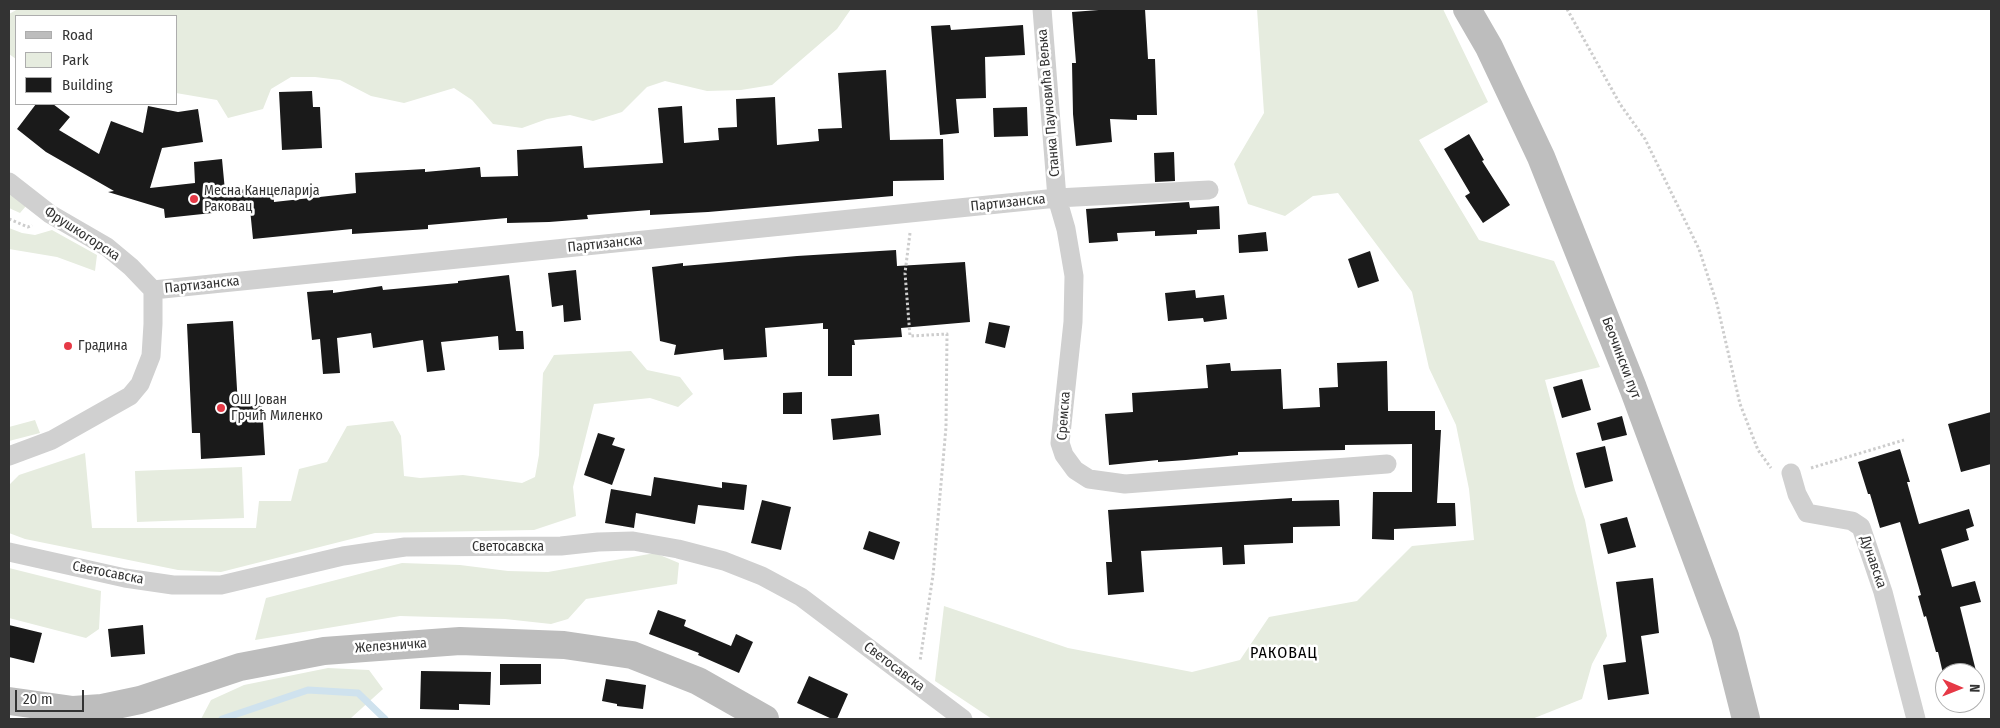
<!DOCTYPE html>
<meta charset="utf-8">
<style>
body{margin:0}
#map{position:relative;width:2000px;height:728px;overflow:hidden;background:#fff;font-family:"Fira Sans Condensed",sans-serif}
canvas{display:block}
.frame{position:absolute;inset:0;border:10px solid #333;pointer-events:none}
.legend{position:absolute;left:15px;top:15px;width:162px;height:90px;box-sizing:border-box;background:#fff;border:1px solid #adadad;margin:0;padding:6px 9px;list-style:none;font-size:15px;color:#333}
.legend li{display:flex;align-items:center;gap:10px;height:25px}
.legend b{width:25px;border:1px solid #adadad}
.north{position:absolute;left:1935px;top:663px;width:50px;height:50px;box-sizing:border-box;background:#fff;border:1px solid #adadad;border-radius:50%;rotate:91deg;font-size:14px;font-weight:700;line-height:20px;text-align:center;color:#333}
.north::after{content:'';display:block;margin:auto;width:18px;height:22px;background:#e63946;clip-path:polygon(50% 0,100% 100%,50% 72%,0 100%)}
.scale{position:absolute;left:15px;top:690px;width:69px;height:22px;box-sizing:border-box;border:2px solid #333;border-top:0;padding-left:6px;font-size:15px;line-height:18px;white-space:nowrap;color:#333;-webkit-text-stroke:4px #fff;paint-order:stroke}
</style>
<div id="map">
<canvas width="2000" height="728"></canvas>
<div class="frame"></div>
<ul class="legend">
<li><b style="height:6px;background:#bdbdbd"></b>Road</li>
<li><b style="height:14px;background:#e6ecdf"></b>Park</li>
<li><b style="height:14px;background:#1a1a1a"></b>Building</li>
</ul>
<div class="north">N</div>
<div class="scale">20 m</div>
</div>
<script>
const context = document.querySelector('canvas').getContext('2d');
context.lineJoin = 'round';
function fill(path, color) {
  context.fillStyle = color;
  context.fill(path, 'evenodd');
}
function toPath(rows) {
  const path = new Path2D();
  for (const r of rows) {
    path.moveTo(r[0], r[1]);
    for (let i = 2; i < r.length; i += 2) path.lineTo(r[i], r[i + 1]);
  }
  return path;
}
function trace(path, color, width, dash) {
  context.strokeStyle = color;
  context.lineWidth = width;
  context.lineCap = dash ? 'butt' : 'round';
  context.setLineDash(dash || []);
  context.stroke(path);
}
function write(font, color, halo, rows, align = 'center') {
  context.font = font + ' "Fira Sans Condensed",sans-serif';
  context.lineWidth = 5;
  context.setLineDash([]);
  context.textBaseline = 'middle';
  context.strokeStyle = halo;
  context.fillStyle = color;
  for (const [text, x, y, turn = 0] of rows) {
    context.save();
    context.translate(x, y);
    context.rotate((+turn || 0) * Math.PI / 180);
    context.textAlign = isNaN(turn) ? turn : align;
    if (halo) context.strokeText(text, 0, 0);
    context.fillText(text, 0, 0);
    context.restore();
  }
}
fill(toPath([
 [18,9,851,9,837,29,772,85,741,90,707,91,665,81,647,87,622,112,593,121,570,115,547,119,522,128,493,124,472,100,454,88,404,103,371,96,340,80,315,77,291,77,271,89,263,109,228,118,217,100,176,93,176,16,16,16,16,59,9,54,9,14],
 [1257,9,1443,9,1488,102,1419,140,1479,240,1554,261,1600,367,1545,380,1575,490,1585,520,1607,636,1592,664,1582,699,1532,719,992,719,935,681,944,606,1068,648,1192,672,1240,660,1269,617,1357,601,1412,546,1474,540,1469,489,1456,425,1429,368,1412,292,1338,193,1313,196,1285,216,1248,204,1234,164,1264,113],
 [9,193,26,206,20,213,9,208],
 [9,228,22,233,35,235,52,230,97,255,95,271,57,257,9,249],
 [631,351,647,370,680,377,693,394,678,407,650,398,594,404,573,487,576,516,534,530,375,533,221,572,178,570,25,539,9,533,9,485,19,475,85,453,92,528,256,528,259,501,291,501,299,469,327,462,347,426,393,421,401,436,404,476,420,478,463,475,522,483,535,477,539,455,543,373,554,355],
 [35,420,40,433,9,441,9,427],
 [242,467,244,518,137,522,135,471],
 [655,553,679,563,677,584,586,599,568,619,551,624,505,619,400,616,255,640,266,598,402,563,460,565,508,571,548,572],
 [9,568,101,591,99,629,86,638,9,618],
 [328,668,369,670,383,689,351,718,201,719,211,700,244,685]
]), '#e6ecdf');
trace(toPath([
 [222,719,308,690,358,693,385,719]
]), '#cfe2ee', 7);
fill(toPath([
 [1112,9,1145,9,1148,59,1155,59,1157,115,1137,115,1137,120,1110,119,1112,142,1076,146,1073,114,1072,63,1076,63,1072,12],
 [950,25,951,30,1023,25,1025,55,985,57,986,98,956,99,959,133,940,135,931,26],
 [886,70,890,140,943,139,944,180,893,181,893,196,708,212,650,215,650,210,587,215,588,219,549,222,507,223,507,218,428,225,428,229,352,234,352,229,253,239,250,209,165,218,164,209,108,192,114,191,46,152,17,129,36,104,53,104,70,117,59,130,99,154,111,121,143,133,148,106,178,112,198,109,203,142,162,148,150,188,195,183,194,162,222,159,225,191,273,187,274,202,356,193,355,173,425,169,425,172,480,167,481,177,518,176,517,150,582,146,584,168,663,163,658,108,682,106,684,143,719,140,718,128,737,127,736,99,775,97,777,145,819,141,818,129,842,128,838,73],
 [312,91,313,107,320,107,322,148,282,150,279,92],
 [1027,107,1028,136,994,137,993,108],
 [1469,134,1484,160,1482,161,1510,205,1483,223,1465,196,1470,193,1444,149],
 [1174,152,1175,181,1155,182,1154,153],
 [1189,202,1190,208,1219,206,1220,229,1197,230,1197,234,1155,236,1155,231,1117,233,1118,241,1089,243,1086,209],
 [1266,232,1268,251,1239,253,1238,235],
 [896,250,897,266,965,262,970,322,901,328,902,337,854,340,855,345,852,345,852,376,828,376,828,329,823,329,823,323,765,328,767,357,724,360,723,349,674,355,676,345,660,341,652,267,683,263,683,266,797,256],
 [1370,251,1379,281,1358,288,1348,259],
 [576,270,581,320,564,322,563,305,552,307,548,273],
 [509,275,516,331,523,331,524,349,499,350,498,336,441,342,445,370,427,372,423,340,373,348,371,333,337,338,340,373,323,374,320,339,312,340,307,292,333,290,333,293,382,286,383,290,458,283,458,281],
 [1195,290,1196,298,1224,295,1227,319,1204,322,1203,318,1168,321,1165,293],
 [233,321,238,406,262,405,265,455,201,459,200,433,192,433,187,324],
 [989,322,1010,326,1005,348,985,343],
 [1387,361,1388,411,1435,411,1435,430,1441,430,1437,503,1455,503,1456,526,1394,529,1394,540,1372,539,1373,492,1412,492,1412,444,1345,445,1345,450,1238,452,1238,455,1186,460,1158,462,1158,460,1109,465,1105,414,1133,412,1132,393,1208,388,1206,365,1230,363,1231,371,1281,369,1283,409,1320,407,1319,388,1338,387,1337,363],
 [1582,379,1591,410,1562,418,1553,387],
 [802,392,802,414,783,414,783,393],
 [1991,412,1991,464,1961,472,1948,424],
 [879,414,881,435,833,440,831,419],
 [1622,416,1627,435,1602,441,1597,423],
 [598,433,615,438,612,445,625,449,612,485,584,475],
 [1605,446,1613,481,1585,488,1576,453],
 [1900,449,1910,482,1907,482,1919,524,1969,509,1974,526,1966,529,1969,540,1941,549,1952,587,1975,581,1981,602,1960,607,1982,695,1975,696,1975,673,1945,673,1945,682,1938,652,1936,652,1926,616,1924,617,1918,596,1921,595,1900,522,1880,528,1870,494,1868,494,1858,462],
 [654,477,722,488,722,482,747,485,744,510,698,505,695,524,636,513,634,528,605,523,611,489,651,496],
 [1292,498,1292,501,1339,500,1340,526,1293,527,1293,543,1244,545,1245,564,1223,565,1222,547,1141,551,1144,592,1108,595,1106,562,1112,562,1108,510],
 [762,500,791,507,781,550,751,543],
 [1627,517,1636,547,1608,554,1600,524],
 [869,531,900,542,894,560,863,549],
 [1653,578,1659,633,1641,636,1649,694,1608,700,1603,665,1626,662,1616,582],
 [658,610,686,620,684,626,731,646,736,634,753,642,739,673,698,655,699,653,649,634],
 [9,625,42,633,34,663,9,657],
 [143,625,145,654,111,657,108,629],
 [500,664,541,664,541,684,500,685],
 [421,671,491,672,490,705,459,704,459,710,420,709],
 [809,676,848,694,837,719,832,719,797,703],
 [606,679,646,685,643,709,617,706,617,704,602,701]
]), '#1a1a1a');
trace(toPath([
 [1567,9,1620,104,1645,139,1699,249,1717,304,1740,404,1758,450,1771,468],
 [9,219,28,227,32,225],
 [910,233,905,273,910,336,947,334,946,427,933,575,920,661],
 [1811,468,1904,440]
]), '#cdcdcd', 3, [2.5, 2.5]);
trace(toPath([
 [1042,9,1057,198,1066,229,1074,276,1073,322,1060,443,1064,455,1075,470,1089,479,1125,484,1387,464],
 [9,182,50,214,107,247,131,267,153,290],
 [153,290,1057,198,1209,190],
 [9,456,52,440,130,396,140,384,151,356,153,324,153,290],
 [1791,473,1797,494,1807,513,1852,521,1861,527,1883,592,1916,719],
 [9,552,125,578,173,585,221,585,343,556,405,547,561,546,598,542,633,541,678,549,724,561,762,576,801,597,963,719]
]), '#d0d0d0', 19);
trace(toPath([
 [1467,9,1489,47,1541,157,1633,388,1725,636,1746,719],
 [9,701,73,710,102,708,140,700,240,667,324,651,460,641,564,645,632,655,698,681,765,719]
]), '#bdbdbd', 28);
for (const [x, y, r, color] of [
 [194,199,5,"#e63946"],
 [68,346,5,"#e63946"],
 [221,408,5,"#e63946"]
]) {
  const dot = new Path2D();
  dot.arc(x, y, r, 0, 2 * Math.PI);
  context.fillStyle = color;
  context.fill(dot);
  trace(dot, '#fff', 2);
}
write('14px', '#333', '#fff', [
 ["Станка Пауновића Вељка",1049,103,-95],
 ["Партизанска",1008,203,-6],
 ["Фрушкогорска",82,234,33],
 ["Партизанска",605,244,-6],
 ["Партизанска",202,285,-6],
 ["Беочински пут",1621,358,69],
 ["Сремска",1064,416,-86],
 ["Светосавска",508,547],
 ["Дунавска",1873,562,71],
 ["Светосавска",108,573,11],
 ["Железничка",391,646,-4],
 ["Светосавска",894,667,37]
]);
write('14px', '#333', '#fff', [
 ["Месна Канцеларија",204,191],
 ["Раковац",204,207],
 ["Градина",78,346],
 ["ОШ Јован",231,400],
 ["Грчић Миленко",231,416]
], 'left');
context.letterSpacing = '1px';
write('16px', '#000', '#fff', [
 ["РАКОВАЦ",1284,654]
]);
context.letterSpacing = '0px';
</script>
